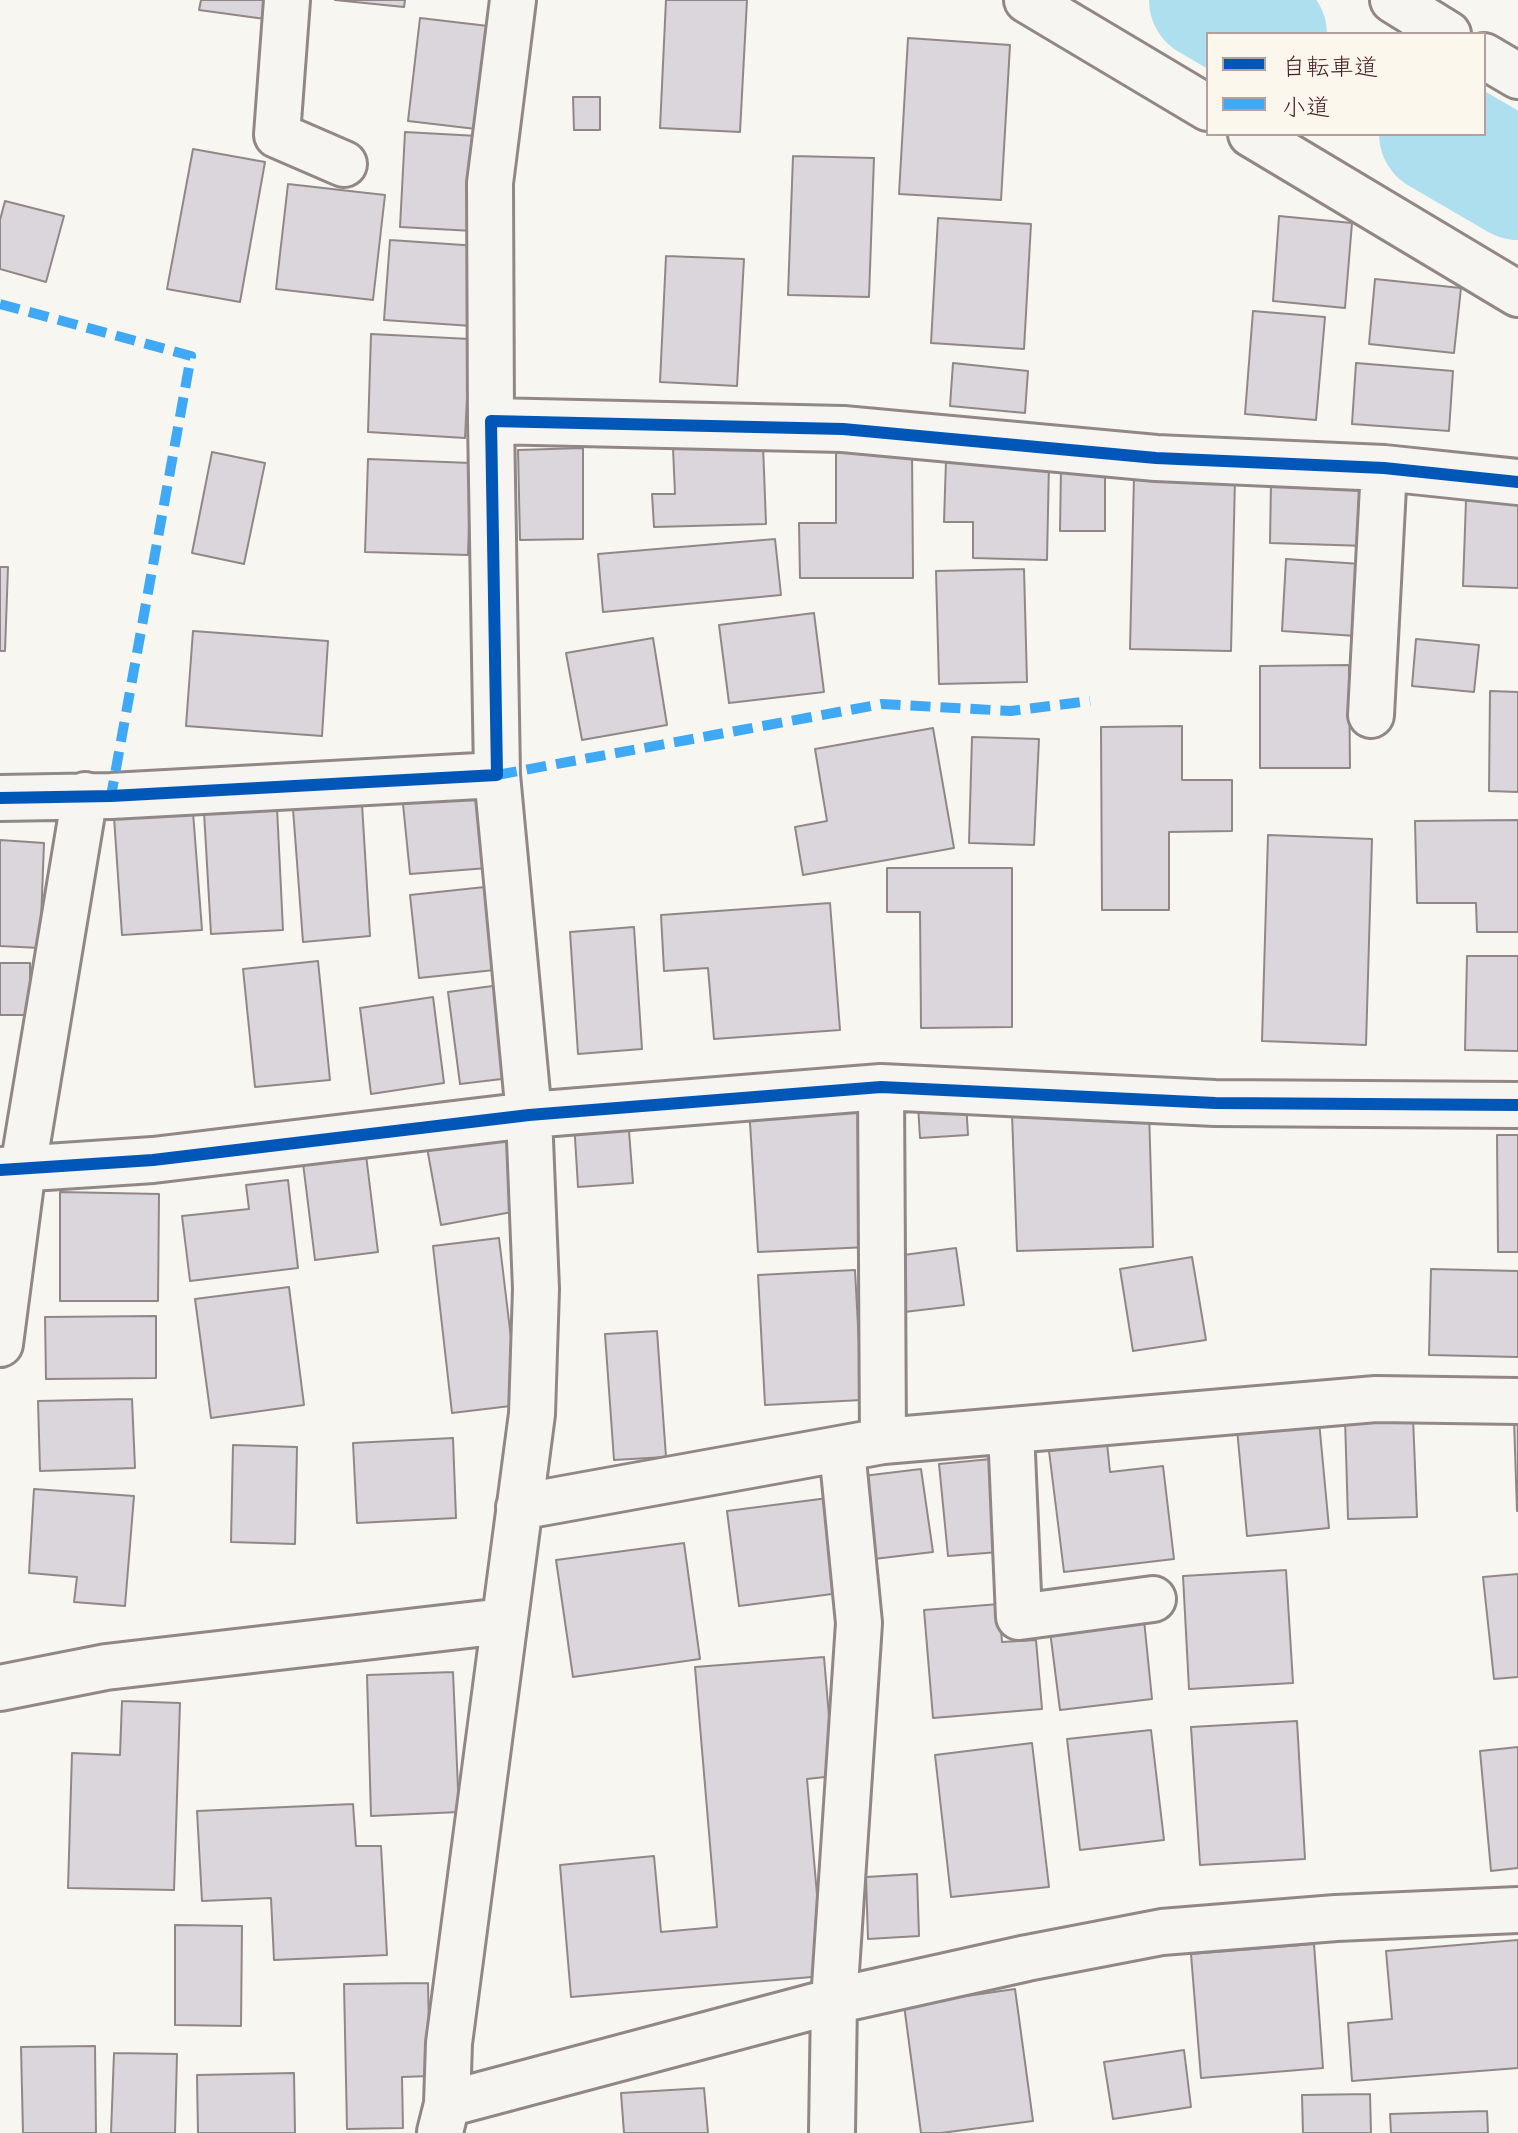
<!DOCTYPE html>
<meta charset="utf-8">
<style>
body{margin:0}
#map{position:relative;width:1518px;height:2133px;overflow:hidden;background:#f8f6f0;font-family:"Patrick Hand","Klee One",sans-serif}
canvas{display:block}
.legend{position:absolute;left:1206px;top:32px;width:280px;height:104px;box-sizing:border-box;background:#fbf7ec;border:2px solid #b4a19f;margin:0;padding:10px 14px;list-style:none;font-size:24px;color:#4a1f2b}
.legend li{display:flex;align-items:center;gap:16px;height:40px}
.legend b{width:40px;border:2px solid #b4a19f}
</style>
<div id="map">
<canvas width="1518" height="2133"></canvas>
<ul class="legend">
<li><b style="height:10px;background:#0057b8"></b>自転車道</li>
<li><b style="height:10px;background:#3fa9f5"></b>小道</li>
</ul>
</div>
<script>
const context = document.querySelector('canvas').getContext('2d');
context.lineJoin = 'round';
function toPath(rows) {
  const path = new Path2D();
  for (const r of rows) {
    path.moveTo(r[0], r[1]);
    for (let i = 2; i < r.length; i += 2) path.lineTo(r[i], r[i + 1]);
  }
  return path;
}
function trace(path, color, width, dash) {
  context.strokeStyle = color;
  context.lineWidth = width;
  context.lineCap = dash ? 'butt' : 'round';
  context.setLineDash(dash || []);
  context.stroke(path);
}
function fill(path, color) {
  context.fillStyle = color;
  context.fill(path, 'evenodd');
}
trace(toPath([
 [1209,0,1267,34],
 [1439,134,1518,180]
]), '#aedfef', 120);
const building = toPath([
 [201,0,267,0,265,19,199,10,201,0],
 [335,0,405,0,404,7,335,0],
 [666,0,747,0,740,132,660,128,666,0],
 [420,18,488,26,476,129,408,121,420,18],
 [908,38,1010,45,1001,200,899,194,908,38],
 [573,97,600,97,600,130,574,130,573,97],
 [405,132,478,136,473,231,400,227,405,132],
 [193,149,265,162,240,302,167,289,193,149],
 [793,156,874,158,869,297,788,295,793,156],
 [288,184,385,195,373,300,276,289,288,184],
 [5,201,64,216,46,282,0,269,0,220,5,201],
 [1279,216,1352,223,1345,308,1273,301,1279,216],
 [938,218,1031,224,1024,349,931,343,938,218],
 [390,240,478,246,472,326,384,320,390,240],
 [666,256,744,259,737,386,660,382,666,256],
 [1375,279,1461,288,1454,353,1369,344,1375,279],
 [1253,311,1325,317,1316,420,1245,414,1253,311],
 [371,334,470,339,465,438,368,432,371,334],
 [953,363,1028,371,1025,413,950,406,953,363],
 [1356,363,1453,371,1449,431,1352,424,1356,363],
 [763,445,766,524,654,527,652,494,675,494,673,448,763,445],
 [583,448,583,539,520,540,518,450,583,448],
 [836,450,912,450,913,578,800,578,799,523,836,523,836,450],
 [212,452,265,463,244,564,192,553,212,452],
 [368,459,471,463,468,555,365,552,368,459],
 [946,460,1049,462,1047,560,973,558,973,522,944,522,946,460],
 [1105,467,1105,531,1060,531,1061,468,1105,467],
 [1134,476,1235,478,1231,651,1130,649,1134,476],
 [1271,481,1369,484,1367,546,1270,543,1271,481],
 [1466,500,1518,502,1518,588,1463,586,1466,500],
 [775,539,781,595,603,612,598,554,775,539],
 [1286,559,1361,564,1356,636,1282,631,1286,559],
 [0,567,8,567,5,651,0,651,0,567],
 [1024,569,1027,682,939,684,936,571,1024,569],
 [814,613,824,692,729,703,719,625,814,613],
 [193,631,328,641,322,736,186,726,193,631],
 [653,638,667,725,582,740,566,653,653,638],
 [1416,639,1479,645,1474,692,1412,686,1416,639],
 [1349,665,1350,768,1260,768,1260,666,1349,665],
 [1490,691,1518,692,1518,792,1489,791,1490,691],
 [1182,726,1182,780,1232,780,1232,831,1169,832,1169,910,1102,910,1101,727,1182,726],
 [933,728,954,848,803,875,795,827,827,821,815,749,933,728],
 [972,737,1039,739,1034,845,969,843,972,737],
 [482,787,488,868,410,874,402,794,482,787],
 [362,804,370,936,303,942,293,809,362,804],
 [277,808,283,930,211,934,204,812,277,808],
 [193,812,202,930,122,935,114,817,193,812],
 [1518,820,1518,932,1477,932,1476,903,1417,903,1415,821,1518,820],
 [1268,835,1372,839,1366,1045,1262,1041,1268,835],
 [0,840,44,843,40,948,0,946,0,840],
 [887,868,1012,868,1012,1027,921,1028,920,912,887,912,887,868],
 [494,886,504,969,419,978,410,895,494,886],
 [830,903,840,1030,714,1039,708,968,664,971,661,915,830,903],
 [634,927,642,1049,578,1054,570,932,634,927],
 [1467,956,1518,956,1518,1051,1465,1050,1467,956],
 [318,961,330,1080,255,1087,243,969,318,961],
 [0,963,30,963,30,1015,0,1015,0,963],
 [500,985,510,1078,460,1084,448,992,500,985],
 [433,997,444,1083,371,1094,360,1008,433,997],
 [860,1101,869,1247,758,1252,749,1107,860,1101],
 [966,1102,968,1135,920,1138,918,1105,966,1102],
 [1149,1110,1153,1247,1017,1251,1012,1114,1149,1110],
 [628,1118,633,1183,578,1187,574,1121,628,1118],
 [507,1127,523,1210,441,1225,426,1142,507,1127],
 [1497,1135,1518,1135,1518,1252,1498,1252,1497,1135],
 [365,1147,378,1252,315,1260,302,1155,365,1147],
 [288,1180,298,1268,190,1281,182,1216,249,1209,246,1185,288,1180],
 [60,1192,159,1194,158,1301,60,1301,60,1192],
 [499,1238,519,1405,452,1413,433,1246,499,1238],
 [956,1248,964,1305,904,1312,896,1256,956,1248],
 [1192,1257,1206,1340,1133,1351,1120,1269,1192,1257],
 [1431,1269,1518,1271,1518,1357,1429,1355,1431,1269],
 [855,1270,862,1400,765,1405,758,1275,855,1270],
 [289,1287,304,1405,211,1418,195,1299,289,1287],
 [156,1316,156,1378,46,1379,45,1317,156,1316],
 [657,1331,666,1457,614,1460,605,1334,657,1331],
 [132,1399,135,1468,40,1471,38,1401,132,1399],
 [1413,1417,1417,1517,1348,1519,1345,1419,1413,1417],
 [1514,1420,1518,1420,1518,1511,1517,1511,1514,1420],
 [1319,1421,1329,1528,1247,1536,1237,1429,1319,1421],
 [453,1438,456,1518,357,1523,353,1443,453,1438],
 [1107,1443,1110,1472,1163,1466,1174,1559,1064,1572,1049,1451,1107,1443],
 [233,1445,297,1447,295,1544,231,1542,233,1445],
 [991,1459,999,1552,948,1556,939,1464,991,1459],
 [921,1469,933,1552,874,1559,863,1476,921,1469],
 [34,1489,134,1496,125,1606,74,1602,77,1577,29,1573,34,1489],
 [828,1498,840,1593,739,1606,727,1511,828,1498],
 [684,1543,700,1659,573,1677,556,1560,684,1543],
 [1286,1570,1293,1683,1189,1689,1183,1576,1286,1570],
 [1518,1574,1518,1677,1494,1679,1483,1577,1518,1574],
 [999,1604,1002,1642,1036,1640,1042,1709,933,1718,924,1610,999,1604],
 [1144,1620,1152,1699,1060,1710,1050,1631,1144,1620],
 [824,1657,834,1776,807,1779,824,1976,571,1997,560,1865,654,1856,661,1932,717,1927,695,1667,824,1657],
 [453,1672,459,1812,371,1816,367,1675,453,1672],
 [122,1701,180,1703,174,1890,68,1888,72,1753,120,1755,122,1701],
 [1297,1721,1305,1859,1200,1865,1191,1727,1297,1721],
 [1151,1730,1164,1840,1080,1850,1067,1739,1151,1730],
 [1032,1743,1049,1887,951,1897,935,1755,1032,1743],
 [1518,1747,1518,1868,1491,1871,1480,1751,1518,1747],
 [353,1804,356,1846,381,1846,387,1955,274,1960,271,1898,202,1901,197,1811,353,1804],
 [917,1874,919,1936,868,1939,866,1877,917,1874],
 [175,1925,242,1926,241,2026,175,2025,175,1925],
 [1518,1940,1518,2068,1352,2081,1348,2023,1392,2019,1386,1951,1518,1940],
 [1314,1944,1323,2068,1201,2078,1191,1954,1314,1944],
 [428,1983,430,2076,402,2077,403,2128,347,2129,344,1984,428,1983],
 [1015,1989,1033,2121,941,2133,921,2133,904,2005,1015,1989],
 [95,2046,96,2133,23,2133,21,2047,95,2046],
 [1184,2050,1191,2107,1113,2119,1104,2062,1184,2050],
 [114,2053,177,2054,175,2133,111,2133,114,2053],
 [294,2073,295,2133,198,2133,197,2075,294,2073],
 [704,2088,708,2133,624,2133,621,2093,704,2088],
 [1370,2094,1371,2133,1303,2133,1302,2095,1370,2094],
 [1487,2111,1488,2133,1391,2133,1390,2114,1487,2111]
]);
fill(building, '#dbd6dc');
trace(building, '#918787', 2);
const minor = toPath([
 [287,0,277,135,344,164],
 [1027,0,1208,108],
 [1251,134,1518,294],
 [491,421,490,183,513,0],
 [1371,715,1384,468],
 [0,798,111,796,497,775,491,421,843,429,1156,458,1384,468,1518,482],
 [881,1087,883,1441],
 [0,1170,153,1160,529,1115,881,1087,1215,1103,1518,1105],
 [0,1344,23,1168,85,795],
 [1011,1430,1019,1617,1153,1599],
 [519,1507,883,1441,1376,1399,1518,1401],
 [0,1688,106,1667,503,1621],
 [447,2104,449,2043,532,1414,536,1289,529,1115,497,775],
 [440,2132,447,2104,834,2001,1027,1958,1162,1932,1336,1918,1518,1910],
 [832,2133,834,2001,859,1623,842,1450]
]);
const tertiary = toPath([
 [1393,0,1448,34],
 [1484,56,1518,76]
]);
trace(minor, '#918787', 50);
trace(tertiary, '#918787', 50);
trace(minor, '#f6f5f1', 44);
trace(tertiary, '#f6f5f1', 44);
trace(toPath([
 [0,304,191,356,111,796],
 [497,775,882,704,1011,711,1090,701]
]), '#3fa9f5', 10, [20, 10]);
trace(toPath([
 [0,798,111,796,497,775,491,421,843,429,1156,458,1384,468,1518,482],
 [0,1170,153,1160,529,1115,881,1087,1215,1103,1518,1105]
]), '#0057b8', 12);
</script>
